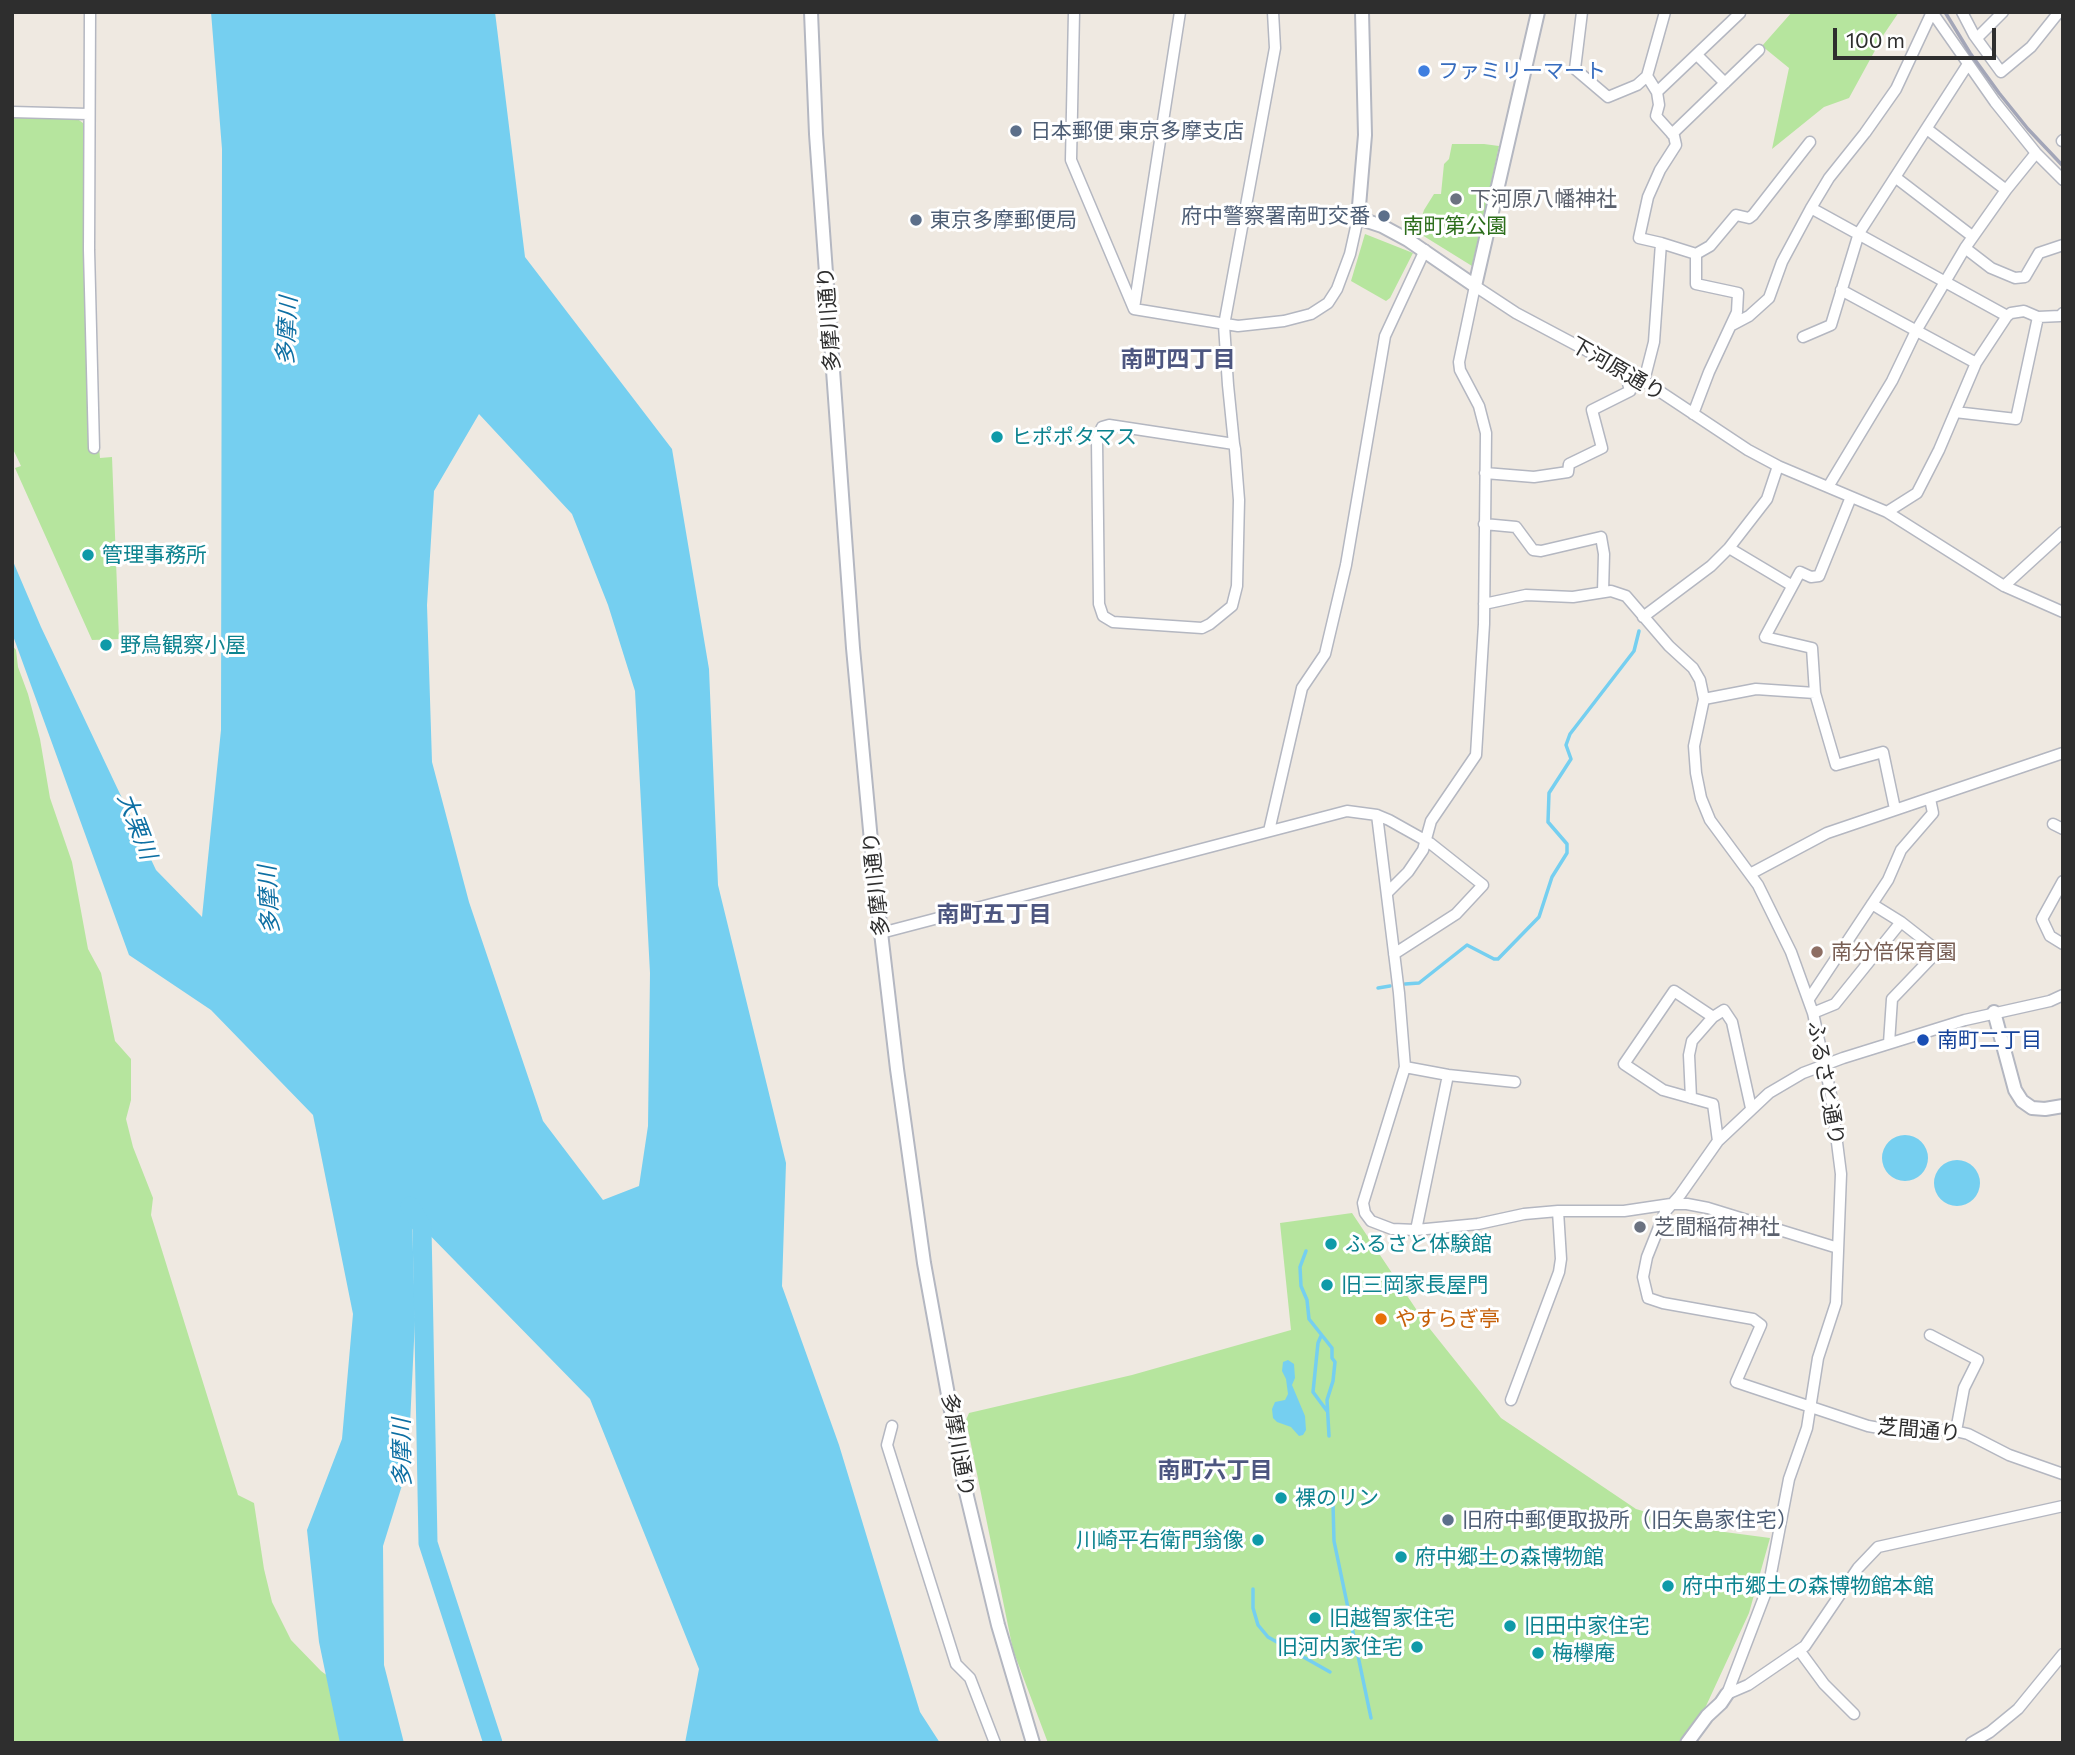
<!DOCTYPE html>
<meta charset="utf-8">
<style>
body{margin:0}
#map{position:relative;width:2075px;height:1755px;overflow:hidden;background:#efe9e1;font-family:Commissioner,sans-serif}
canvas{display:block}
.frame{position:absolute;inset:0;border:14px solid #2e2e2e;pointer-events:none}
.scale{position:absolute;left:1833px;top:28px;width:163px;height:32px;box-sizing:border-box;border:4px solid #2e2e2e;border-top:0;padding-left:9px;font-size:21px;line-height:24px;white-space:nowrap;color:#2e2e2e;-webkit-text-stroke:5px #fff;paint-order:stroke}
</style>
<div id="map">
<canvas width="2075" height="1755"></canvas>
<div class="frame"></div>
<div class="scale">100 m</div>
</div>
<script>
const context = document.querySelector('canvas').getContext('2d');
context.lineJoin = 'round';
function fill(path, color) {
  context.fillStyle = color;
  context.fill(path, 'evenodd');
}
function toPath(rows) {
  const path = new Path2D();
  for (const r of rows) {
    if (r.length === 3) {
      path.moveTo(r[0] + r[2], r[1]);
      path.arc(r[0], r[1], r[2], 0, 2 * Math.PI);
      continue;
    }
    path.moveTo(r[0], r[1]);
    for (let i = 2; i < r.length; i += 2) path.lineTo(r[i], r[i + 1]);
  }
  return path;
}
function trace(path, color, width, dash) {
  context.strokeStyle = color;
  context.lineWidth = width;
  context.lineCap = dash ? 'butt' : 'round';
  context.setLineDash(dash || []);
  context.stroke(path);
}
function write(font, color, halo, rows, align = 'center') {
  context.font = font + ' Commissioner,"Noto Sans JP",sans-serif';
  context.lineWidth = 6;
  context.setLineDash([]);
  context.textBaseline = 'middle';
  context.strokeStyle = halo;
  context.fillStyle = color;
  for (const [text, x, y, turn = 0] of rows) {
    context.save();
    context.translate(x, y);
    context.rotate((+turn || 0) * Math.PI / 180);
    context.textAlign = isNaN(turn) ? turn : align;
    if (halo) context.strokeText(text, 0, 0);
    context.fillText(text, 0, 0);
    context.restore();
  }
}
fill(toPath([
 [1792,12,1899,12,1884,34,1849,98,1824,107,1772,149,1789,68,1762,46],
 [12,115,76,118,83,123,84,241,90,448,99,447,100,458,112,457,119,639,92,640,15,468,21,466,12,447],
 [1452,144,1484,144,1499,146,1490,188,1494,192,1491,215,1483,217,1472,266,1422,235,1428,223,1422,216,1424,210,1434,194,1441,194,1444,164,1449,159],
 [1365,234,1413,253,1390,298,1386,301,1351,281],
 [12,645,16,650,18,667,28,694,40,739,50,798,72,862,88,949,101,973,115,1041,131,1059,131,1100,126,1119,133,1147,153,1198,151,1215,238,1495,254,1503,264,1569,272,1602,291,1640,321,1671,347,1690,355,1743,12,1743],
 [1352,1213,1426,1324,1501,1418,1636,1509,1702,1529,1770,1538,1749,1613,1700,1719,1683,1743,1048,1743,1013,1650,966,1420,969,1413,1132,1375,1291,1330,1280,1223]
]), '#b6e59e');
fill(toPath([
 [211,12,495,12,525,257,672,449,709,669,718,885,786,1163,782,1286,839,1445,920,1712,940,1743,685,1743,699,1669,590,1399,412,1217,415,1320,408,1466,383,1546,384,1665,404,1743,340,1743,319,1642,307,1530,342,1439,353,1314,313,1115,211,1010,129,955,12,633,12,559,41,627,156,870,202,917,221,730,222,149],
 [479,414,572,514,608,605,635,691,650,973,648,1126,639,1186,603,1200,543,1121,469,902,432,762,427,605,434,491],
 [1905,1158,23],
 [1957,1183,23],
 [1288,1360,1294,1364,1295,1378,1292,1385,1305,1416,1306,1430,1303,1435,1299,1436,1291,1427,1277,1422,1273,1418,1272,1409,1275,1402,1285,1400,1288,1394,1286,1379,1282,1371,1283,1362]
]), '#75cff0');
trace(toPath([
 [1405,984,1419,983,1467,945,1494,959,1498,959,1539,917,1552,877,1567,853,1567,844,1548,822,1549,793,1571,759,1566,745,1570,734,1634,651,1639,631],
 [1378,988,1390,986],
 [1306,1251,1300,1267,1301,1286,1307,1300,1309,1319,1332,1348,1332,1358,1335,1362,1333,1381,1327,1400,1329,1436],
 [1321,1336,1318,1343,1313,1392,1327,1411],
 [1333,1504,1334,1541,1371,1718],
 [1253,1589,1253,1608,1258,1625,1268,1637,1330,1672]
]), '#75cff0', 3.5);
trace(toPath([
 [410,1206,422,1227,428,1543,493,1743]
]), '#75cff0', 19);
const minor = toPath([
 [90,12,89,250,94,448],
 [1074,12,1071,160,1134,309,1238,326,1284,321,1311,314,1328,303,1337,289,1350,254,1358,218],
 [1582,12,1575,69,1608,97,1637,85,1647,76],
 [1932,12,1995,102,2036,153,2063,180],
 [1962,12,1974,35,2001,72,2031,47,2059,12],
 [1977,38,2003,12],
 [1697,55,1725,83],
 [1657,92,1740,13],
 [12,112,88,114],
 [1927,129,2006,190],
 [1672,134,1759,50],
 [2062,141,2063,140],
 [1895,177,1972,236],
 [1811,208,2007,316],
 [1661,243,1696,254,1696,284,1738,293,1737,312,1709,372,1693,414],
 [1965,248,1991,268,2015,278,2025,277,2039,253,2063,245],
 [1696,254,1710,246,1736,215,1749,218,1753,215,1810,142],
 [1841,290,1976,363],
 [1134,308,1180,12],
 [1732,325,1749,316,1769,298,1782,262,1811,208,1829,178,1865,133,1896,89,1932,12],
 [1803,337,1831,325,1859,233,1968,64],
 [1644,381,1654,342,1661,243,1639,238,1648,197,1660,170,1676,145,1674,136,1656,116,1659,105,1657,92,1647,76,1665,12],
 [1955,412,2016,419,2038,317],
 [1234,444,1109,425,1102,427,1097,440,1099,604,1103,616,1113,622,1202,628,1210,624,1232,606,1237,586,1239,500,1235,449,1234,444,1228,385,1224,325,1275,48,1273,12],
 [1485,473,1534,477,1568,472,1569,464,1602,448,1592,410,1630,391,1625,371],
 [1828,487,1892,381,1916,331,1965,248,2006,190,2036,153],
 [1851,497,1819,576,1811,577,1800,572,1765,637,1812,648,1815,693,1836,765,1883,752,1895,809],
 [1887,512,1917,493,1939,450,1976,363,2007,316,2011,313,2024,311,2038,317,2060,316,2063,313],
 [1484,524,1516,527,1533,550,1541,551,1601,537,1604,554,1603,592],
 [1729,548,1791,585],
 [2004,586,2063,532],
 [1484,604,1526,595,1573,597,1611,591,1626,596,1669,646,1693,668,1700,680,1704,699,1694,746,1696,773,1701,798,1710,820,1758,885,1791,952,1813,1013,1831,1095,1841,1174,1836,1303,1818,1358,1807,1428,1789,1479,1769,1584,1727,1694],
 [1643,617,1711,566,1729,548,1767,499,1778,466],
 [1704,699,1756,689,1815,693],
 [1377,815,1399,993,1405,1067,1363,1203,1365,1213,1371,1221,1392,1229,1416,1230,1478,1224,1524,1214,1558,1211,1624,1211,1671,1204,1687,1204,1708,1208,1838,1248],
 [2053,824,2063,829],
 [1269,831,1302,688,1325,654,1346,565,1385,336,1425,250],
 [1750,874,1827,833,2063,753],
 [2063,881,2042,919,2050,936,2063,944],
 [1387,893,1408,872,1423,850,1431,821,1476,755,1484,624,1486,433,1479,406,1460,370,1459,362,1475,286,1516,313,1644,381,1748,450,1778,466,1887,512,2004,586,2063,612],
 [1872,904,1901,922,1938,951,1892,999,1889,1043],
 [881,933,1347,811,1377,815,1389,820,1430,843,1483,885,1456,914,1394,954],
 [2063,995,2050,1001,1965,1020,1843,1058,1803,1073,1769,1093,1718,1141,1680,1195,1665,1212,1647,1257,1643,1277,1648,1298,1663,1303,1753,1319,1761,1325,1736,1382,1868,1426,1885,1429,1951,1430,1968,1434,2009,1455,2063,1474],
 [1809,999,1888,880,1901,850,1933,813,1930,799],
 [1813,1013,1835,1004,1901,922],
 [1713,1017,1674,991,1624,1064,1663,1090,1713,1104,1718,1141],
 [1405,1067,1448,1075,1515,1082],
 [1691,1098,1689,1055,1692,1041,1713,1017,1724,1010,1732,1022,1751,1108],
 [1416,1230,1448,1075],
 [1930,1335,1978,1360,1964,1388,1956,1431],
 [1511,1400,1559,1272,1561,1259,1558,1211],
 [892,1426,887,1445,956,1664,970,1678,995,1743],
 [1799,1650,1824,1684,1854,1714],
 [1727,1694,1748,1685,1805,1646,1858,1568,1878,1547,2063,1506],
 [1971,1743,1990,1732,2018,1709,2063,1654]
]);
const tertiary = toPath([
 [811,12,816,134,853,648,874,873,897,1069,924,1263,965,1488,998,1625,1033,1743],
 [1362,12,1365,135,1358,218,1382,226,1408,240,1475,286,1538,12],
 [1994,1012,2015,1090,2022,1101,2032,1108,2045,1109,2063,1106],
 [1687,1743,1707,1716,1721,1703,1727,1694]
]);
trace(minor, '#b4b7c1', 13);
trace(tertiary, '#b4b7c1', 16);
trace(minor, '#fff', 10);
trace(tertiary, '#fff', 12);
trace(toPath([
 [1945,12,1970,53,1999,93,2028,129,2063,166]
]), '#a3a6b8', 3.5);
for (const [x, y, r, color] of [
 [1424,71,7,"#3f7fe0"],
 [1016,131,7,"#5c6f8a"],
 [1456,199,7,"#6b7280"],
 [1384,216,7,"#5c6f8a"],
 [916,220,7,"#5c6f8a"],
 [997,437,7,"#0f9aa8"],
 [88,555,7,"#0f9aa8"],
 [106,645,7,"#0f9aa8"],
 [1817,952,7,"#8d6e63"],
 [1923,1040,7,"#1a4fb4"],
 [1640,1227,7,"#6b7280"],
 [1331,1244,7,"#0f9aa8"],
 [1327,1285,7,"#0f9aa8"],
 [1381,1319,7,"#e8710a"],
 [1281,1498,7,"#0f9aa8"],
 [1448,1520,7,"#5c6f8a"],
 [1258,1540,7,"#0f9aa8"],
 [1401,1557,7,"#0f9aa8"],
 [1668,1586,7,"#0f9aa8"],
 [1315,1618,7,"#0f9aa8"],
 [1510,1626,7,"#0f9aa8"],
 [1417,1647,7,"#0f9aa8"],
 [1538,1653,7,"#0f9aa8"]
]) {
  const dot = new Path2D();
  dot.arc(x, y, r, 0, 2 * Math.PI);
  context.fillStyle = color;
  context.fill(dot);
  trace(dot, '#fff', 2.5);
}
write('21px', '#366cbe', '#fff', [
 ["ファミリーマート",1438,71]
], 'left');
write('21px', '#4e5e75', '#fff', [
 ["日本郵便 東京多摩支店",1030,131],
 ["府中警察署南町交番",1370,216,"right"],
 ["東京多摩郵便局",930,220],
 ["旧府中郵便取扱所（旧矢島家住宅）",1462,1520]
], 'left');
write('21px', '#5b616d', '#fff', [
 ["下河原八幡神社",1470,199],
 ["芝間稲荷神社",1654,1227]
], 'left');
write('21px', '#2c6e1b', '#fff', [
 ["南町第公園",1455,226]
]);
write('21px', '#2e2e2e', '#fff', [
 ["多摩川通り",829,319,-94],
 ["下河原通り",1618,369,30],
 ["多摩川通り",876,884,-96],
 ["ふるさと通り",1826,1083,80],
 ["芝間通り",1919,1430,5],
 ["多摩川通り",958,1445,80]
]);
write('21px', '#0d838f', '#fff', [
 ["ヒポポタマス",1011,437],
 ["管理事務所",102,555],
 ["野鳥観察小屋",120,645],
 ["ふるさと体験館",1345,1244],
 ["旧三岡家長屋門",1341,1285],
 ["裸のリン",1295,1498],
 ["川崎平右衛門翁像",1244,1540,"right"],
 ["府中郷土の森博物館",1415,1557],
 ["府中市郷土の森博物館本館",1682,1586],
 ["旧越智家住宅",1329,1618],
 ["旧田中家住宅",1524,1626],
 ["旧河内家住宅",1403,1647,"right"],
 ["梅欅庵",1552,1653]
], 'left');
write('21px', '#785e54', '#fff', [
 ["南分倍保育園",1831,952]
], 'left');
write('21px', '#164399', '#fff', [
 ["南町二丁目",1937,1040]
], 'left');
write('21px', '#c56008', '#fff', [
 ["やすらぎ亭",1395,1319]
], 'left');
write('italic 23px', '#0d6fa3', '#fff', [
 ["多摩川",287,331,-87],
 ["大栗川",137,826,69],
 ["多摩川",269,900,-93],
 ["多摩川",402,1453,-91]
]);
write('bold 23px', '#4d5680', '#fff', [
 ["南町四丁目",1178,359],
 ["南町五丁目",994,914],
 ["南町六丁目",1215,1470]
]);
</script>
